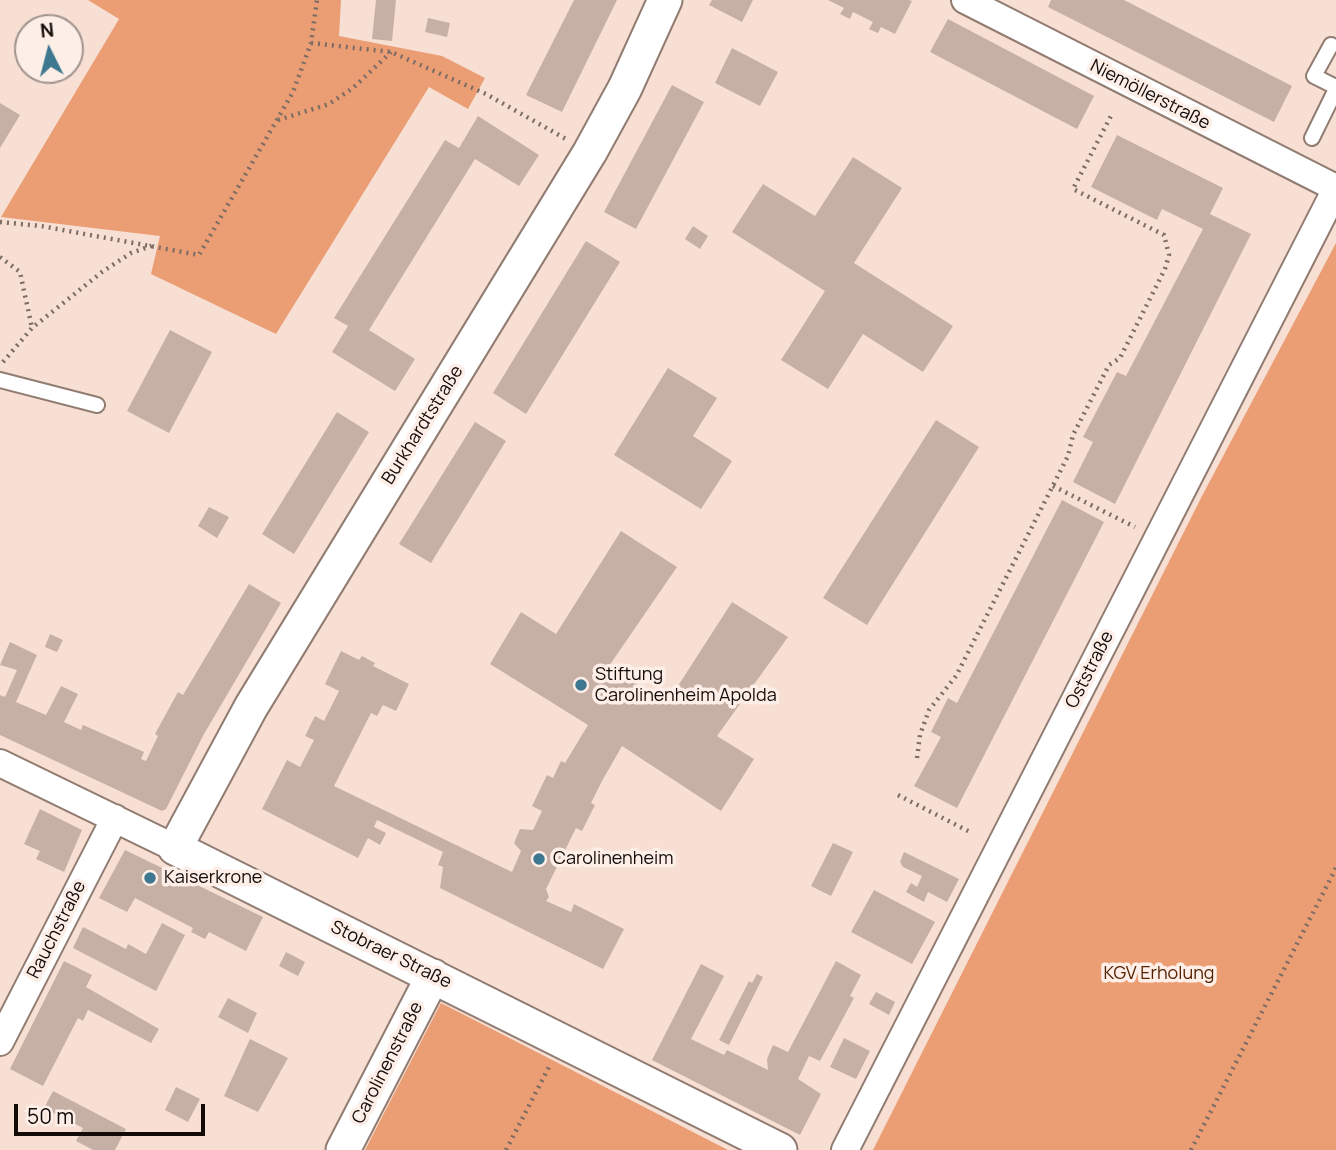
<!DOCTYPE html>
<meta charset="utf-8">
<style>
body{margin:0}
#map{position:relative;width:1336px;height:1150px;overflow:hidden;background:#f7dfd3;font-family:Manrope,sans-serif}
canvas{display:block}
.north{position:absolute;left:14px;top:14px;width:70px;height:70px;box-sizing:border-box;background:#fdeee7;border:2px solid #9f938d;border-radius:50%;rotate:354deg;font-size:19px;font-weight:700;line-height:28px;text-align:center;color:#120b07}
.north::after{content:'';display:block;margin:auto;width:24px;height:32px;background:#3e7890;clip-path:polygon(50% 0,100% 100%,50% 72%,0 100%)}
.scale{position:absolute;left:14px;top:1104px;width:191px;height:32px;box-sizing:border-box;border:4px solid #120b07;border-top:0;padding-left:9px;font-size:21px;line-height:24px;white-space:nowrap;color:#120b07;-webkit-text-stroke:5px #fdeee7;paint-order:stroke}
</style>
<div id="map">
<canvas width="1336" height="1150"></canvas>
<div class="north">N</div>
<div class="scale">50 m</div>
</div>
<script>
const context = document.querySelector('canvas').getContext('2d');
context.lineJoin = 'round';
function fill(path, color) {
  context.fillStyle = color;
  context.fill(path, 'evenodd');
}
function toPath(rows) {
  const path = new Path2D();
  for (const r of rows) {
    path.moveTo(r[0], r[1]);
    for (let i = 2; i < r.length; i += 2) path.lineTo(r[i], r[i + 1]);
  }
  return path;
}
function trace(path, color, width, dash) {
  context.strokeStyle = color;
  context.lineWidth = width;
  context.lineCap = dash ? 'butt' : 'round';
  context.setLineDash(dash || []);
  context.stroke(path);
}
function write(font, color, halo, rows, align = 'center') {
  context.font = font + ' Manrope,sans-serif';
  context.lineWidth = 7;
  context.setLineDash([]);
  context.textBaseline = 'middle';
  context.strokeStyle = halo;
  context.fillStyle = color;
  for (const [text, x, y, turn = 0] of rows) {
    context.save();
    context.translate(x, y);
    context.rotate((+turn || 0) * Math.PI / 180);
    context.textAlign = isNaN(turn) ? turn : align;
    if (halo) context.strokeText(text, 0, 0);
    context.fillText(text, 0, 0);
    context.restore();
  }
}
fill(toPath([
 [88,0,341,0,339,36,442,56,485,78,468,109,429,87,276,334,151,274,160,236,1,217,119,19],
 [1336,243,1336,1150,873,1150,1202,496],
 [441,1003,728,1150,365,1150]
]), '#eb9d74');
fill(toPath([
 [376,0,396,0,392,41,372,39],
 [574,0,617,0,562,112,526,95],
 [712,0,753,0,742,22,709,5],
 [828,0,909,0,912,1,895,34,881,27,878,33,869,29,873,22,853,12,850,19,840,14,844,8],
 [1051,0,1124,0,1292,86,1274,122,1048,7],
 [428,18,450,23,447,37,425,32],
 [948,19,1094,96,1077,129,930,52],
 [732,48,778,72,760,106,715,83],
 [672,85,704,102,636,229,604,212],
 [0,103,20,115,0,148],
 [478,116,539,155,519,186,475,159,369,330,415,359,395,391,332,352,348,326,334,318,445,140,459,148],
 [1117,135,1223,188,1210,214,1251,234,1115,504,1073,482,1093,442,1083,437,1117,372,1126,376,1203,229,1162,209,1157,220,1091,187],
 [853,157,902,188,854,263,953,326,923,372,863,334,828,389,781,360,825,291,732,232,763,184,815,216],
 [693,226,708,236,700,249,685,239],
 [586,241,620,262,526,414,493,393],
 [170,330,212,352,169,433,127,411],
 [668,368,717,398,693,436,732,461,701,509,614,455],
 [337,412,369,432,294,554,262,534],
 [936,420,979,447,867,625,823,598],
 [475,422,506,441,431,563,399,544],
 [1062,500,1104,522,957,808,914,786,941,737,931,732,948,698,957,703],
 [209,507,229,517,217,538,198,526],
 [621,531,677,567,609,666,667,703,732,602,788,637,717,736,754,759,721,811,622,746,602,781,591,803,595,805,582,831,576,828,546,889,549,897,546,901,571,912,574,904,624,929,603,969,440,888,443,867,438,865,443,852,377,820,374,827,386,833,380,845,368,838,358,858,262,809,287,760,300,767,314,740,305,736,315,716,324,721,339,691,325,684,341,651,359,660,362,656,375,663,373,666,409,684,396,711,383,705,377,716,371,713,334,786,512,872,521,851,514,843,520,829,533,830,542,811,532,806,547,775,553,778,561,761,565,763,588,725,490,664,521,612,556,634],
 [249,584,281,603,204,734,166,809,162,811,0,735,0,695,5,697,17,670,0,665,10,642,37,655,16,702,46,715,61,686,78,694,64,722,81,730,83,725,144,752,141,759,146,761,158,736,155,734,178,692,183,695],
 [50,634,63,640,57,652,45,647],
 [40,809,82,830,64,872,36,859,40,851,24,844],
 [833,843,853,852,831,896,811,886],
 [125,850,263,917,246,951,209,932,205,939,191,932,193,928,135,898,127,912,99,898],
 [904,852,959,879,947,902,928,892,924,902,906,892,911,883,917,887,922,876,903,867,900,862],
 [874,890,935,922,912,964,851,932],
 [162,923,185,935,156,991,73,948,83,927,126,949,128,944,146,954],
 [286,952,305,962,298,976,279,966],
 [64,961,92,975,86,987,159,1029,151,1043,88,1010,83,1021,78,1018,43,1086,10,1069],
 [836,961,861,975,850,996,854,998,820,1061,809,1056,798,1079,821,1094,800,1135,652,1060,701,964,724,976,691,1039,724,1055,727,1050,768,1070,767,1059,773,1045,788,1052],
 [757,974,763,977,729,1045,719,1040,749,981,752,983],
 [876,992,895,1002,889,1015,869,1004],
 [228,998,257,1013,248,1033,218,1017],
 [844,1038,870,1051,856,1079,830,1067],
 [250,1039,288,1058,258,1112,224,1096],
 [176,1087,200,1099,188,1122,165,1110],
 [53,1091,126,1129,115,1150,93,1150,76,1141,83,1128,44,1108]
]), '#c6b0a5');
const service = toPath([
 [1331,45,1314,76,1336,87],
 [1312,138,1336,89],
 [0,380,97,405]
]);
const minor = toPath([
 [965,0,1336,188],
 [0,763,175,848],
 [0,1042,115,818],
 [845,1150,1336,189]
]);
const tertiary = toPath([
 [665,0,625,88,590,152,251,707,175,848,780,1150],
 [343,1150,433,976]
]);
trace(service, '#917c72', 18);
trace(minor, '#917c72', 30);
trace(tertiary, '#917c72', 37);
trace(toPath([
 [311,43,391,52,486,94,566,139],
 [278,120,329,104,353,88,391,52],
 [0,222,41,226,199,255,293,92,311,43,317,0],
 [0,257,20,272,32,328],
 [3,362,32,328,102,272,131,253,154,245],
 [1053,486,1135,527],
 [917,758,920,735,929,710,956,676,1068,456,1073,435,1109,365,1120,358,1165,269,1169,255,1164,235,1073,189,1113,112],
 [898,795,972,833],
 [506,1150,549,1067],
 [1191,1150,1336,868]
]), '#7b6c64', 4.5, [2, 5]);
trace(service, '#fff', 14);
trace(minor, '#fff', 26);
trace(tertiary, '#fff', 33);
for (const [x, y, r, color] of [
 [581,685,7,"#3e7890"],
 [539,859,7,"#3e7890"],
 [150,878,7,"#3e7890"]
]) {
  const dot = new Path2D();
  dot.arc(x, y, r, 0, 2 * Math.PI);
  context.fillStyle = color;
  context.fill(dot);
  trace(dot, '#fdeee7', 2.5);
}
write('18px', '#120b07', '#fdeee7', [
 ["Niemöllerstraße",1150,95,27],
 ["Burkhardtstraße",423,425,-58],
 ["Oststraße",1090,670,-63],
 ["Rauchstraße",57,930,-63],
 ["Stobraer Straße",391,955,26],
 ["Carolinenstraße",388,1063,-63]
]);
write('18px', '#120b07', '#fdeee7', [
 ["Stiftung",595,675],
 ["Carolinenheim Apolda",595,696],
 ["Carolinenheim",553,859],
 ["Kaiserkrone",164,878]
], 'left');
write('18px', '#552201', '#fdeee7', [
 ["KGV Erholung",1159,974]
]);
</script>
